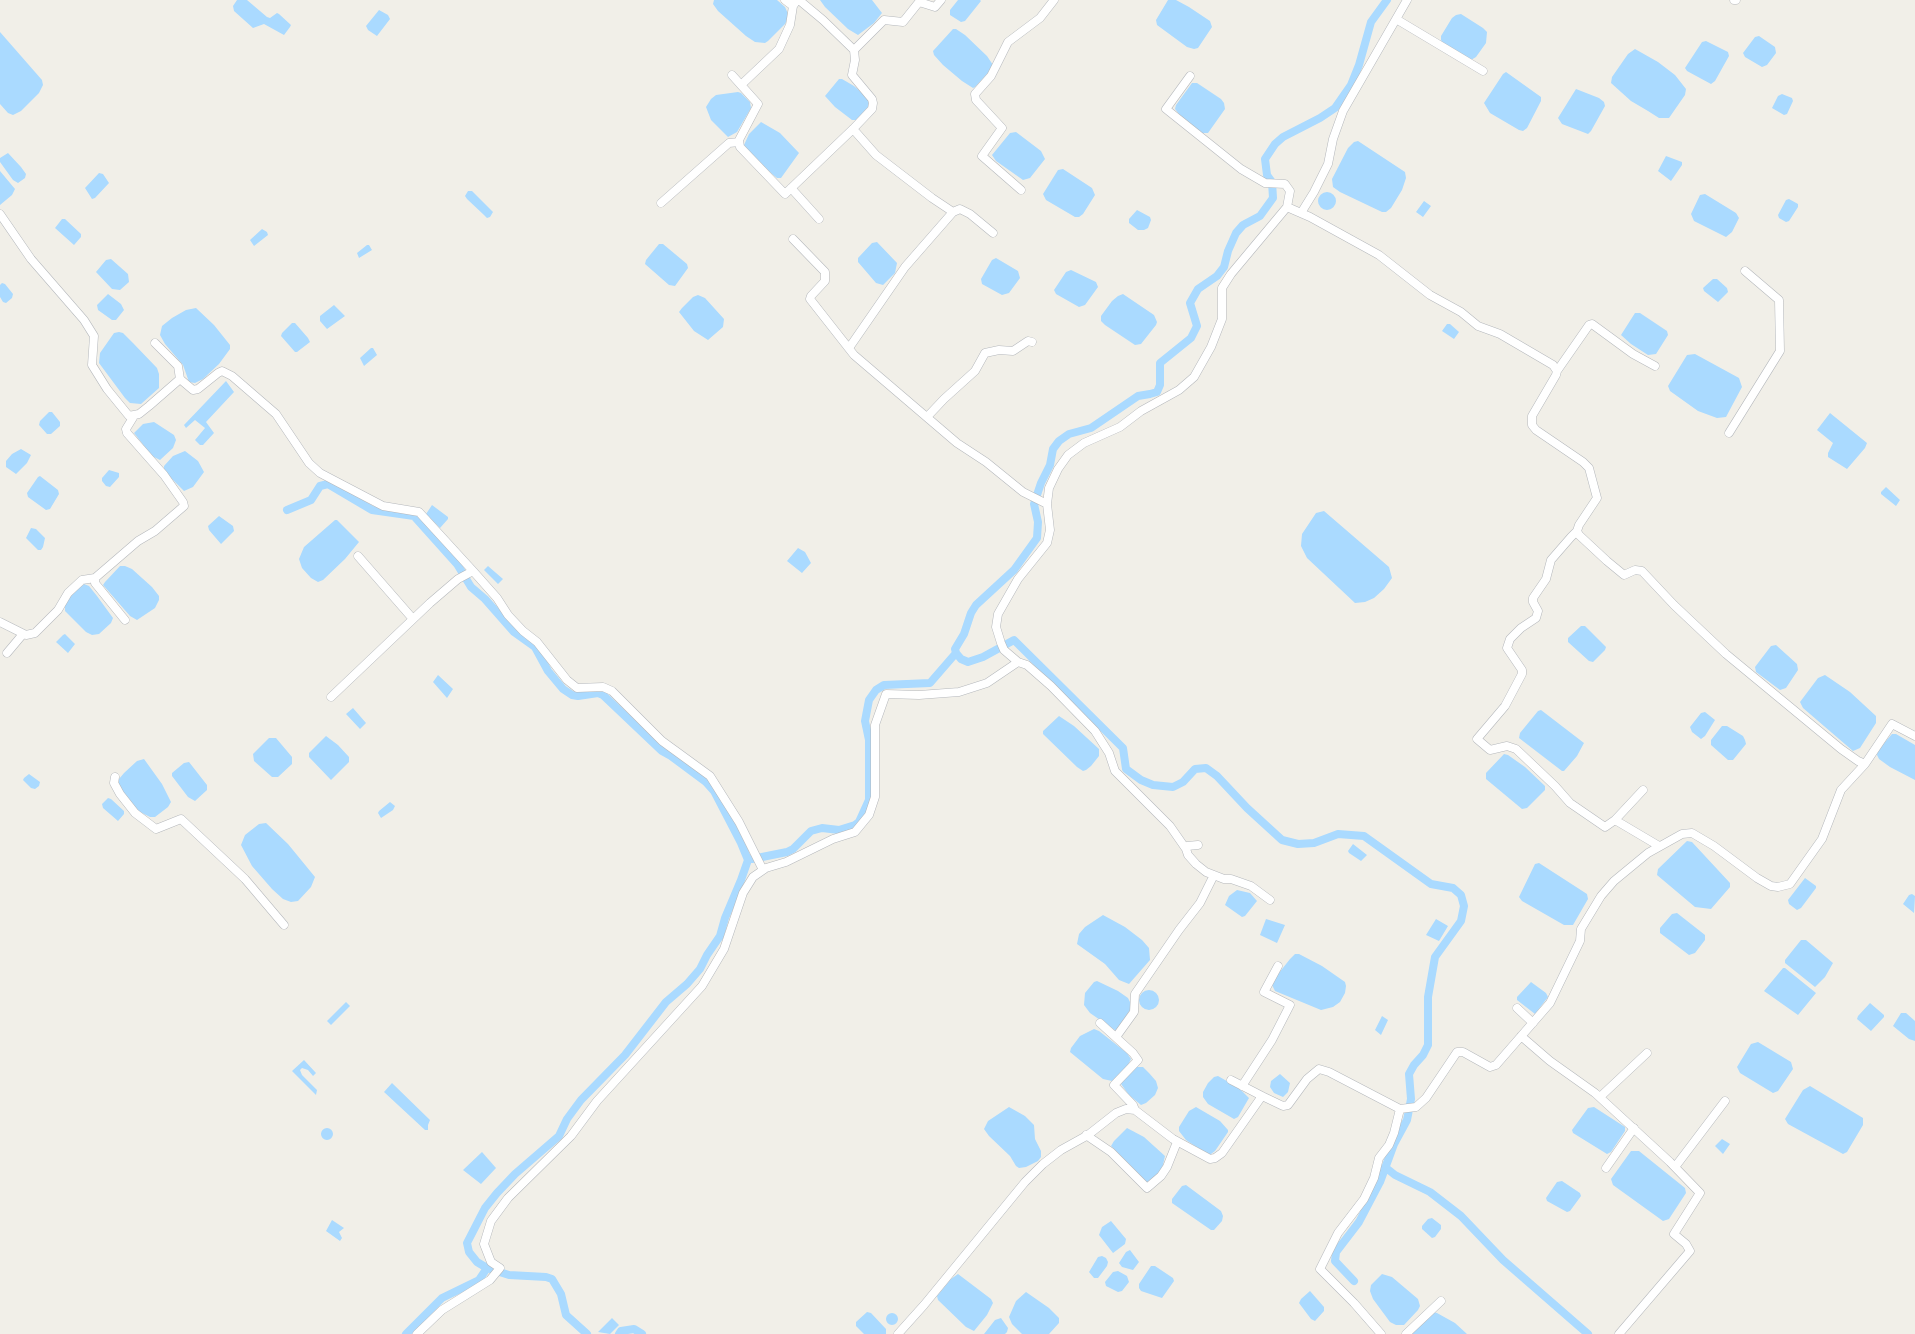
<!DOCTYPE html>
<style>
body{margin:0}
canvas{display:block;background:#f1efe8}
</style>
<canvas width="1915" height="1334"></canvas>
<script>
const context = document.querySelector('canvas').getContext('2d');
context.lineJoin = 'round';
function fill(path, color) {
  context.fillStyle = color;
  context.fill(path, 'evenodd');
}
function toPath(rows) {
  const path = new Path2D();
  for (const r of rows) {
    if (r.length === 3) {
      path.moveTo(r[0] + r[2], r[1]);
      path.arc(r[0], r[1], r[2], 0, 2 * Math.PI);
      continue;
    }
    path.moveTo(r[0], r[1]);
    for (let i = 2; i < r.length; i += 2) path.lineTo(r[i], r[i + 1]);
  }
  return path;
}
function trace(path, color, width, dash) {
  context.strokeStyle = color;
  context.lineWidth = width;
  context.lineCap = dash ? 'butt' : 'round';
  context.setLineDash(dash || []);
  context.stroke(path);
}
fill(toPath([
 [237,0,247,0,267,17,270,18,277,13,279,14,291,25,290,27,284,35,264,24,253,28,234,11,233,6],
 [714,0,777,0,785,7,789,16,785,24,768,41,765,43,755,42,746,36,718,11,713,4],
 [820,0,872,0,882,13,874,23,858,35,848,29,825,7],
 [958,0,980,0,981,1,965,21,961,22,950,15,950,10],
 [1168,0,1176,0,1189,7,1210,21,1212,27,1198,48,1194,49,1187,47,1157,25,1156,20],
 [379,10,388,15,390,19,377,36,368,30,366,26],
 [1461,14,1483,28,1487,32,1486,43,1476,57,1471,60,1444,45,1441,40,1441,36,1452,18,1456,15],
 [953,29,956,29,965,35,987,56,993,65,988,73,975,87,973,88,962,81,943,65,934,55,933,51],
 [0,32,42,80,43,85,39,93,21,111,13,115,8,113,0,104],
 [1759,36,1775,47,1776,53,1767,65,1762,67,1745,57,1743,53,1755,37],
 [1706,41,1728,52,1729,56,1715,81,1711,84,1687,71,1685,68,1702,42],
 [1635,49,1658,62,1675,75,1686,89,1685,95,1669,118,1659,118,1648,111,1631,101,1611,83,1612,77,1628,54],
 [1506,72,1541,97,1541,101,1527,128,1523,131,1519,130,1490,113,1484,103,1503,74],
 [839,79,842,79,854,86,870,100,871,104,856,120,852,120,835,107,825,96],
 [1192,83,1197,83,1221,99,1224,103,1225,109,1208,133,1202,133,1183,119,1175,109,1176,105],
 [1576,89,1599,98,1604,102,1605,106,1591,131,1588,134,1562,124,1558,118],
 [738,92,741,93,750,102,751,108,737,132,728,137,711,120,706,107,711,99,716,95],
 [1782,94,1792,98,1793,101,1787,114,1784,115,1772,108,1778,96],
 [761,122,780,133,799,153,781,178,777,178,772,174,746,149,744,145,749,134],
 [1016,132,1041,151,1045,159,1030,178,1023,180,996,161,992,155,1010,133],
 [1358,141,1405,172,1406,178,1402,190,1391,208,1386,212,1382,212,1340,192,1333,187,1332,179,1348,148,1354,142],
 [8,153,21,167,26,174,25,178,18,183,13,180,0,162,0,158],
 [1666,156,1682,162,1682,165,1671,181,1658,171],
 [1063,169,1092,188,1095,195,1083,214,1079,217,1075,217,1046,200,1043,194,1058,170],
 [0,171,15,189,12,195,0,205],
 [99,173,103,174,109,183,95,198,92,199,85,188],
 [468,191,472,191,493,212,490,217,487,218,484,215,467,199,465,196],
 [1327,201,9],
 [1705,194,1736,213,1739,218,1732,232,1726,237,1694,221,1691,214,1700,195],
 [1789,199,1798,204,1798,207,1789,221,1786,222,1779,218,1778,215,1786,200],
 [1424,201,1431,206,1423,217,1416,212],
 [1137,210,1150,217,1151,220,1148,228,1144,230,1138,230,1129,223,1129,219],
 [62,219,65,219,81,234,81,237,74,245,55,228],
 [262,229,267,232,268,235,254,246,250,240],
 [877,242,897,263,895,273,883,285,876,283,858,262,858,258,872,243],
 [659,244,663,244,687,264,688,268,675,286,669,285,645,264,646,260],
 [367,245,369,245,372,250,359,258,357,253],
 [996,258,1018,271,1020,278,1009,293,1002,295,982,284,981,279,992,260],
 [111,259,128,274,129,282,120,290,112,289,96,272,106,260],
 [1071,270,1096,282,1098,287,1085,305,1079,307,1056,294,1054,290,1066,272],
 [1713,279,1717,279,1727,288,1728,292,1718,302,1704,291,1703,288],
 [2,283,5,284,13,294,12,298,6,303,3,302,0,297,0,285],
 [108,294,121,304,124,310,116,320,112,320,98,310,97,305],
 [1123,294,1154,315,1157,322,1156,325,1141,344,1135,345,1105,325,1101,321,1101,316,1112,301,1118,296],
 [698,295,705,298,724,319,723,327,708,340,694,331,679,312,682,308,693,297],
 [334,305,345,316,327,329,320,321,320,316],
 [196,308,214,325,230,345,230,349,219,364,203,379,195,383,189,382,183,365,165,344,160,335,162,326,172,318,186,310],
 [1635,313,1640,313,1667,331,1668,335,1656,354,1648,355,1631,344,1621,335],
 [292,323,295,323,308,338,310,342,297,352,295,352,281,336,282,333],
 [1447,324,1450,324,1459,332,1454,339,1442,331],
 [119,332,123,333,133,343,157,368,159,374,159,388,141,404,130,403,125,398,99,363,100,353,114,333],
 [371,348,373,348,377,355,364,366,360,358],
 [1695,354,1739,378,1742,387,1726,417,1717,418,1698,411,1670,391,1668,386,1687,355],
 [226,381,234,392,206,422,214,433,203,445,200,445,195,440,205,428,195,420,186,428,184,425],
 [49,412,52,412,60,422,60,426,51,434,47,434,39,425,40,421],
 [1830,413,1867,443,1865,448,1847,469,1828,457,1828,453,1833,443,1817,430],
 [154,422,174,435,176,440,173,448,160,460,152,456,134,433,143,424],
 [21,449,31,455,27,463,16,474,6,467,6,461,12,454],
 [185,451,198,461,204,472,193,487,184,491,168,475,164,470,164,466,173,456],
 [109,470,119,473,119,477,110,487,106,486,102,481,102,478],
 [40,476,58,490,59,494,50,509,46,510,28,497,27,493,38,477],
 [1886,487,1900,500,1896,506,1881,494,1881,492],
 [432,505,448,517,448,519,440,528,426,514],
 [1324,511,1389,567,1392,578,1384,589,1374,598,1365,602,1355,603,1307,558,1301,546,1302,534,1316,513],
 [219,516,233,526,234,531,221,544,209,530,208,526],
 [335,520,337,520,359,542,345,559,323,580,318,582,311,578,302,568,299,559,304,547],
 [31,528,36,529,45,538,43,547,41,550,38,550,26,538],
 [798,548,805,552,811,563,802,573,787,561],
 [120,566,125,566,132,569,152,587,159,596,159,600,155,608,137,620,130,616,103,585,105,582],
 [488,566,503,579,498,584,484,570],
 [84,584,89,586,97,596,113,618,111,623,99,634,92,635,86,632,65,611,65,604,68,598],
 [1581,626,1585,626,1606,647,1605,650,1593,662,1589,661,1568,642,1568,638],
 [65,634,75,644,68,653,56,642,63,635],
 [1776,645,1797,664,1798,670,1786,688,1780,690,1756,672,1755,667,1771,646],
 [438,675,453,689,447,698,433,682],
 [1825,675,1850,692,1876,716,1876,723,1860,748,1853,751,1803,708,1800,702,1818,678],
 [353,708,366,723,360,729,346,714],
 [1541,710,1584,743,1577,756,1564,771,1562,771,1519,738,1520,733,1538,711],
 [1705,712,1715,720,1705,736,1701,739,1692,732,1690,727,1701,713],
 [1059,716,1074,726,1099,749,1099,756,1091,766,1086,770,1083,771,1077,767,1043,734,1043,731],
 [1722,726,1727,726,1743,736,1745,740,1746,744,1733,760,1728,760,1711,745,1711,740],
 [1892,734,1896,734,1915,745,1915,780,1890,767,1879,759,1877,755,1878,750],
 [326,736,338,745,349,757,349,762,331,780,309,757,309,753],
 [269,738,276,738,292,757,292,764,278,777,272,777,254,761,253,754],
 [1504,754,1508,755,1525,767,1545,786,1545,790,1527,808,1522,809,1486,779,1486,773],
 [144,759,162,784,171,802,168,807,155,817,150,817,138,811,122,793,119,785,119,779,124,773,137,761],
 [189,762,207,785,207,790,195,801,188,797,172,776,172,773,184,763],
 [29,774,40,782,39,786,35,789,31,788,23,780,24,778],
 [108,798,111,799,124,811,124,814,118,821,103,808,102,804],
 [390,802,395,806,393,810,381,818,378,813,379,811],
 [266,823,288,844,315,877,311,887,298,901,291,902,283,899,272,889,252,866,241,845,245,835,259,824],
 [1687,841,1692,842,1730,883,1730,887,1711,909,1695,907,1657,875,1658,869],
 [1353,844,1367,855,1361,861,1349,853,1348,851],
 [1539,863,1587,894,1588,899,1573,925,1564,925,1522,901,1519,897,1535,864],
 [1805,878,1816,886,1816,888,1801,908,1797,910,1789,904,1788,900],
 [1237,890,1250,893,1257,901,1245,916,1242,917,1225,905,1229,896],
 [1912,894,1915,896,1914,913,1903,904,1909,895],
 [1677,913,1705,935,1705,940,1695,953,1689,955,1660,933,1660,928,1672,914],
 [1103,915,1125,927,1142,940,1149,948,1150,960,1129,984,1119,980,1105,964,1077,944,1079,934,1085,927],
 [1266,919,1285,925,1277,943,1260,935],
 [1436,919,1448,926,1439,941,1426,935],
 [1801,940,1806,940,1833,963,1825,977,1815,987,1785,963,1785,960],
 [1295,954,1299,954,1322,966,1345,982,1346,986,1345,993,1340,1002,1333,1007,1321,1010,1275,991,1271,983,1290,959],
 [1783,968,1785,968,1816,993,1798,1015,1764,991],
 [1097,981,1118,991,1128,998,1130,1002,1130,1010,1116,1031,1090,1013,1084,1005,1085,993,1094,982],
 [1531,982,1546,993,1548,997,1535,1014,1517,1000,1517,997],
 [1149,1000,10],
 [346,1002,350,1006,331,1025,327,1021],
 [1870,1003,1884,1015,1884,1017,1871,1031,1857,1019,1858,1016],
 [1901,1013,1906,1013,1915,1021,1915,1041,1909,1039,1893,1026],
 [1382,1016,1388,1020,1381,1035,1375,1030],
 [1094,1029,1099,1031,1127,1053,1131,1059,1127,1067,1112,1081,1103,1079,1070,1052,1071,1048,1080,1036],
 [1758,1042,1791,1062,1793,1069,1778,1091,1773,1093,1740,1073,1737,1067,1751,1044],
 [304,1060,316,1073,313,1076,308,1070,302,1068,300,1070,302,1075,317,1090,316,1095,292,1071],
 [1135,1067,1143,1067,1149,1073,1156,1081,1158,1088,1155,1095,1146,1103,1141,1105,1129,1095,1121,1084,1123,1079],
 [1280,1074,1290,1083,1288,1092,1283,1097,1274,1093,1270,1087,1271,1081],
 [1218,1076,1239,1088,1249,1098,1238,1117,1234,1119,1208,1104,1203,1097,1203,1092,1208,1083,1214,1077],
 [392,1083,430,1120,428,1125,428,1130,425,1130,384,1092],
 [1810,1086,1863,1118,1863,1125,1847,1152,1843,1154,1788,1124,1785,1119,1803,1090],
 [1009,1107,1025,1116,1034,1125,1035,1139,1041,1151,1041,1157,1038,1161,1026,1167,1019,1168,1016,1166,1010,1156,989,1136,984,1129,988,1121],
 [1196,1107,1220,1121,1228,1130,1228,1132,1215,1151,1211,1154,1207,1154,1186,1140,1179,1131,1179,1127,1189,1111],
 [1594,1107,1625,1127,1625,1131,1611,1152,1607,1154,1573,1133,1572,1130,1588,1108],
 [327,1134,6],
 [1127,1128,1144,1137,1165,1156,1162,1169,1159,1175,1147,1183,1111,1146,1114,1141],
 [1722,1139,1730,1144,1723,1154,1715,1146],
 [1631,1151,1639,1151,1685,1188,1686,1193,1669,1219,1663,1221,1613,1185,1611,1179],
 [482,1152,496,1168,481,1184,463,1170],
 [1562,1181,1580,1193,1581,1196,1570,1211,1567,1212,1547,1201,1546,1198,1557,1182],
 [1186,1185,1221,1211,1223,1216,1222,1221,1214,1230,1211,1230,1172,1203,1172,1199,1182,1186],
 [1432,1218,1441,1225,1441,1229,1435,1237,1432,1238,1422,1229,1422,1226,1428,1219],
 [332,1220,344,1228,339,1232,342,1238,340,1241,326,1231],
 [1111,1221,1126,1239,1125,1244,1113,1253,1099,1235,1102,1227],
 [1130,1250,1139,1262,1133,1270,1122,1267,1119,1263,1126,1252],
 [1102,1256,1106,1258,1108,1262,1107,1266,1098,1278,1094,1278,1089,1272,1098,1257],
 [1151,1266,1155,1266,1173,1278,1174,1281,1162,1298,1141,1291,1139,1288,1139,1284],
 [1118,1271,1127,1276,1129,1282,1122,1291,1118,1292,1106,1286,1105,1282,1113,1272],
 [958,1274,991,1299,993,1303,987,1315,974,1331,966,1327,938,1300,937,1296,951,1279],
 [1382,1274,1392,1277,1418,1299,1420,1306,1418,1310,1404,1325,1396,1325,1390,1322,1373,1299,1370,1291,1371,1285],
 [1310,1291,1324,1307,1324,1311,1315,1321,1311,1319,1299,1303,1301,1299],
 [1026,1292,1049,1308,1059,1318,1059,1323,1049,1334,1022,1334,1012,1324,1009,1317,1016,1301],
 [867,1312,871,1313,886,1329,886,1334,864,1334,856,1326,856,1322],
 [1433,1312,1437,1313,1455,1323,1467,1334,1412,1334],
 [892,1319,6],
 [612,1318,619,1325,610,1334,598,1332],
 [1001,1318,1008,1328,1007,1332,1005,1334,984,1334,995,1320]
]), '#aadaff');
trace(toPath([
 [287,510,311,500,320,486,328,484,372,510,414,516,457,564,471,587,485,599,514,632,535,647,548,671,563,689,572,695,578,696,598,693,603,695,662,751,671,756,706,782,714,791,741,843,748,860,741,880,725,918,720,936,707,955,700,969,687,984,666,1002,625,1055,581,1100,567,1119,559,1136,515,1174,497,1193,485,1208,467,1243,469,1252,477,1262,487,1268,509,1275,546,1277,552,1279,561,1294,566,1315,587,1334],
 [752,859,787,852,793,849,811,831,822,828,839,830,855,825,859,822,869,800,869,740,865,721,869,700,876,690,884,685,930,683,956,653],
 [1385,1167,1395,1175,1430,1192,1461,1216,1503,1260,1588,1334],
 [1354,1281,1335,1261,1336,1252,1359,1222,1380,1182,1394,1144,1407,1120,1411,1099,1409,1074,1414,1065,1423,1055,1428,1045,1428,997,1435,957,1461,921,1464,906,1461,895,1453,888,1431,884,1364,836,1338,834,1314,843,1298,844,1282,840,1247,808,1217,776,1206,768,1195,769,1183,782,1173,787,1153,785,1141,780,1126,769,1123,748,1014,640,983,657,968,662,961,659,956,653,955,649,964,634,971,613,976,605,1014,570,1037,538,1038,522,1034,504,1041,483,1050,465,1053,449,1059,441,1069,434,1091,428,1138,396,1150,394,1157,392,1160,385,1160,363,1191,338,1197,326,1190,303,1198,289,1217,276,1224,267,1228,251,1236,233,1243,225,1260,216,1273,198,1272,182,1267,175,1265,159,1275,144,1283,137,1320,118,1335,108,1351,85,1359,65,1371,22,1387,0],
 [406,1334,442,1298,479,1280,487,1268],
 [619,1334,621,1331,634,1329,642,1334]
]), '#aadaff', 8);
const minor = toPath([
 [785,0,793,6],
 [1734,0,1736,0],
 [1396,19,1483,71],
 [854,50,884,20,903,22,919,2,935,7,941,0],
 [732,75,758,104,739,140,740,147,785,194,853,129,872,109,873,103,872,99,852,75,855,60,854,50,823,20,799,0],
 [741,85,779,49,790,25,793,6,797,0],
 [853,129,876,155,932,198,953,212,960,209,970,214,993,233],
 [791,188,819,219],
 [1021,190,982,156,1002,128,976,100,975,94,991,76,1008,42,1040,18,1054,0],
 [661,203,729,143,739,142],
 [1287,207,1310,217,1379,255,1430,295,1461,312,1478,326,1500,334,1553,365,1557,371,1556,375,1532,416,1532,425,1536,430,1583,462,1589,468,1597,498,1579,525,1577,531,1579,535,1607,561,1624,575,1635,570,1642,571,1674,605,1726,654,1841,749,1858,761,1865,764,1892,724,1915,736],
 [1301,213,1314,192,1328,164,1333,139,1343,111,1407,0],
 [0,214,31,259,84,320,94,336,92,365,107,389,129,416,139,414,149,406,180,379],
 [793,239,825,272,825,281,811,296,810,299,854,355,957,443,986,462,1023,492,1047,504],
 [155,343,178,366,180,379,193,390,198,389,218,373,222,371,232,376,276,414,309,463,320,473,383,506,419,512,473,571],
 [849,348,905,267,953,212],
 [1557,371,1589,325,1592,324,1633,354,1655,366],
 [927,417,944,399,975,371,985,353,999,350,1013,351,1028,341,1032,342],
 [1729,433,1780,351,1779,300,1745,271],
 [1577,531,1571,537,1551,560,1546,579,1533,598,1533,602,1538,611,1536,618,1521,628,1510,639,1507,648,1522,670,1522,674,1505,706,1477,739,1490,750,1507,746,1516,749,1555,786,1570,803,1605,827,1615,820,1659,846],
 [358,556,413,619],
 [125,620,95,583,95,578,138,541,155,531,184,506,183,502,164,475,127,433,126,429,134,416],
 [0,622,26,635,35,633,58,610,68,593,82,580,95,578],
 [7,653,23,634],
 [1018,662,1027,665,1051,686,1095,731,1109,753,1115,771,1170,826,1186,849],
 [331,697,430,603,458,579,473,571,497,598,508,615,523,631,537,642,567,680,577,688,603,687,612,691,662,741,710,776,739,822,763,870],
 [115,777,114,783,120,794,135,813,156,829,181,819,245,879,284,925],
 [1615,820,1643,790],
 [1198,845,1187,846,1186,849,1188,855,1196,864,1206,872,1224,879,1231,879,1251,886,1270,900],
 [1517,1008,1533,1023],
 [1100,1023,1133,1053,1138,1060,1114,1085,1133,1105,1135,1110],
 [1521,1036,1550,1061,1595,1093,1670,1162,1700,1193,1674,1234,1686,1244,1690,1251,1619,1334],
 [1116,1037,1134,1012,1135,994,1179,930,1200,903,1214,875],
 [1231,1080,1262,1096,1283,1106,1288,1105,1307,1079,1319,1069,1329,1072,1400,1109],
 [1242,1086,1272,1040,1290,1005,1264,992,1278,966],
 [1600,1097,1647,1053],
 [1086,1135,1111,1152,1147,1188,1161,1176,1167,1167,1177,1142],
 [1675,1167,1725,1101],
 [1606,1168,1634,1128],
 [417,1334,442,1310,490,1280,500,1268,491,1262,484,1244,491,1221,508,1198,571,1136,597,1101,702,986,724,949,743,893,753,877,766,868,786,862,833,839,855,832,869,815,875,797,875,725,886,694,919,695,959,692,987,683,1018,662,1004,650,1001,643,996,627,998,614,1018,579,1047,543,1050,530,1047,504,1049,488,1058,469,1068,455,1084,443,1120,427,1141,411,1179,390,1194,377,1211,347,1222,319,1222,288,1231,274,1287,207,1290,191,1285,184,1265,183,1241,169,1166,109,1190,76],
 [898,1334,924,1305,1025,1182,1043,1164,1061,1150,1088,1135,1116,1113,1126,1109,1135,1110,1173,1139,1210,1159,1215,1158,1222,1153,1262,1096],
 [1381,1334,1354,1303,1320,1269,1338,1233,1364,1199,1374,1178,1379,1158,1389,1145,1394,1133,1400,1109,1416,1107,1426,1098,1457,1052,1463,1052,1490,1067,1496,1065,1550,1003,1580,941,1581,929,1601,896,1614,881,1648,853,1682,834,1692,833,1714,846,1757,878,1771,886,1778,887,1790,884,1822,839,1841,790,1865,764],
 [1406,1334,1441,1301]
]);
trace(minor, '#b5b8bc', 9);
trace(minor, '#fff', 8);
</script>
